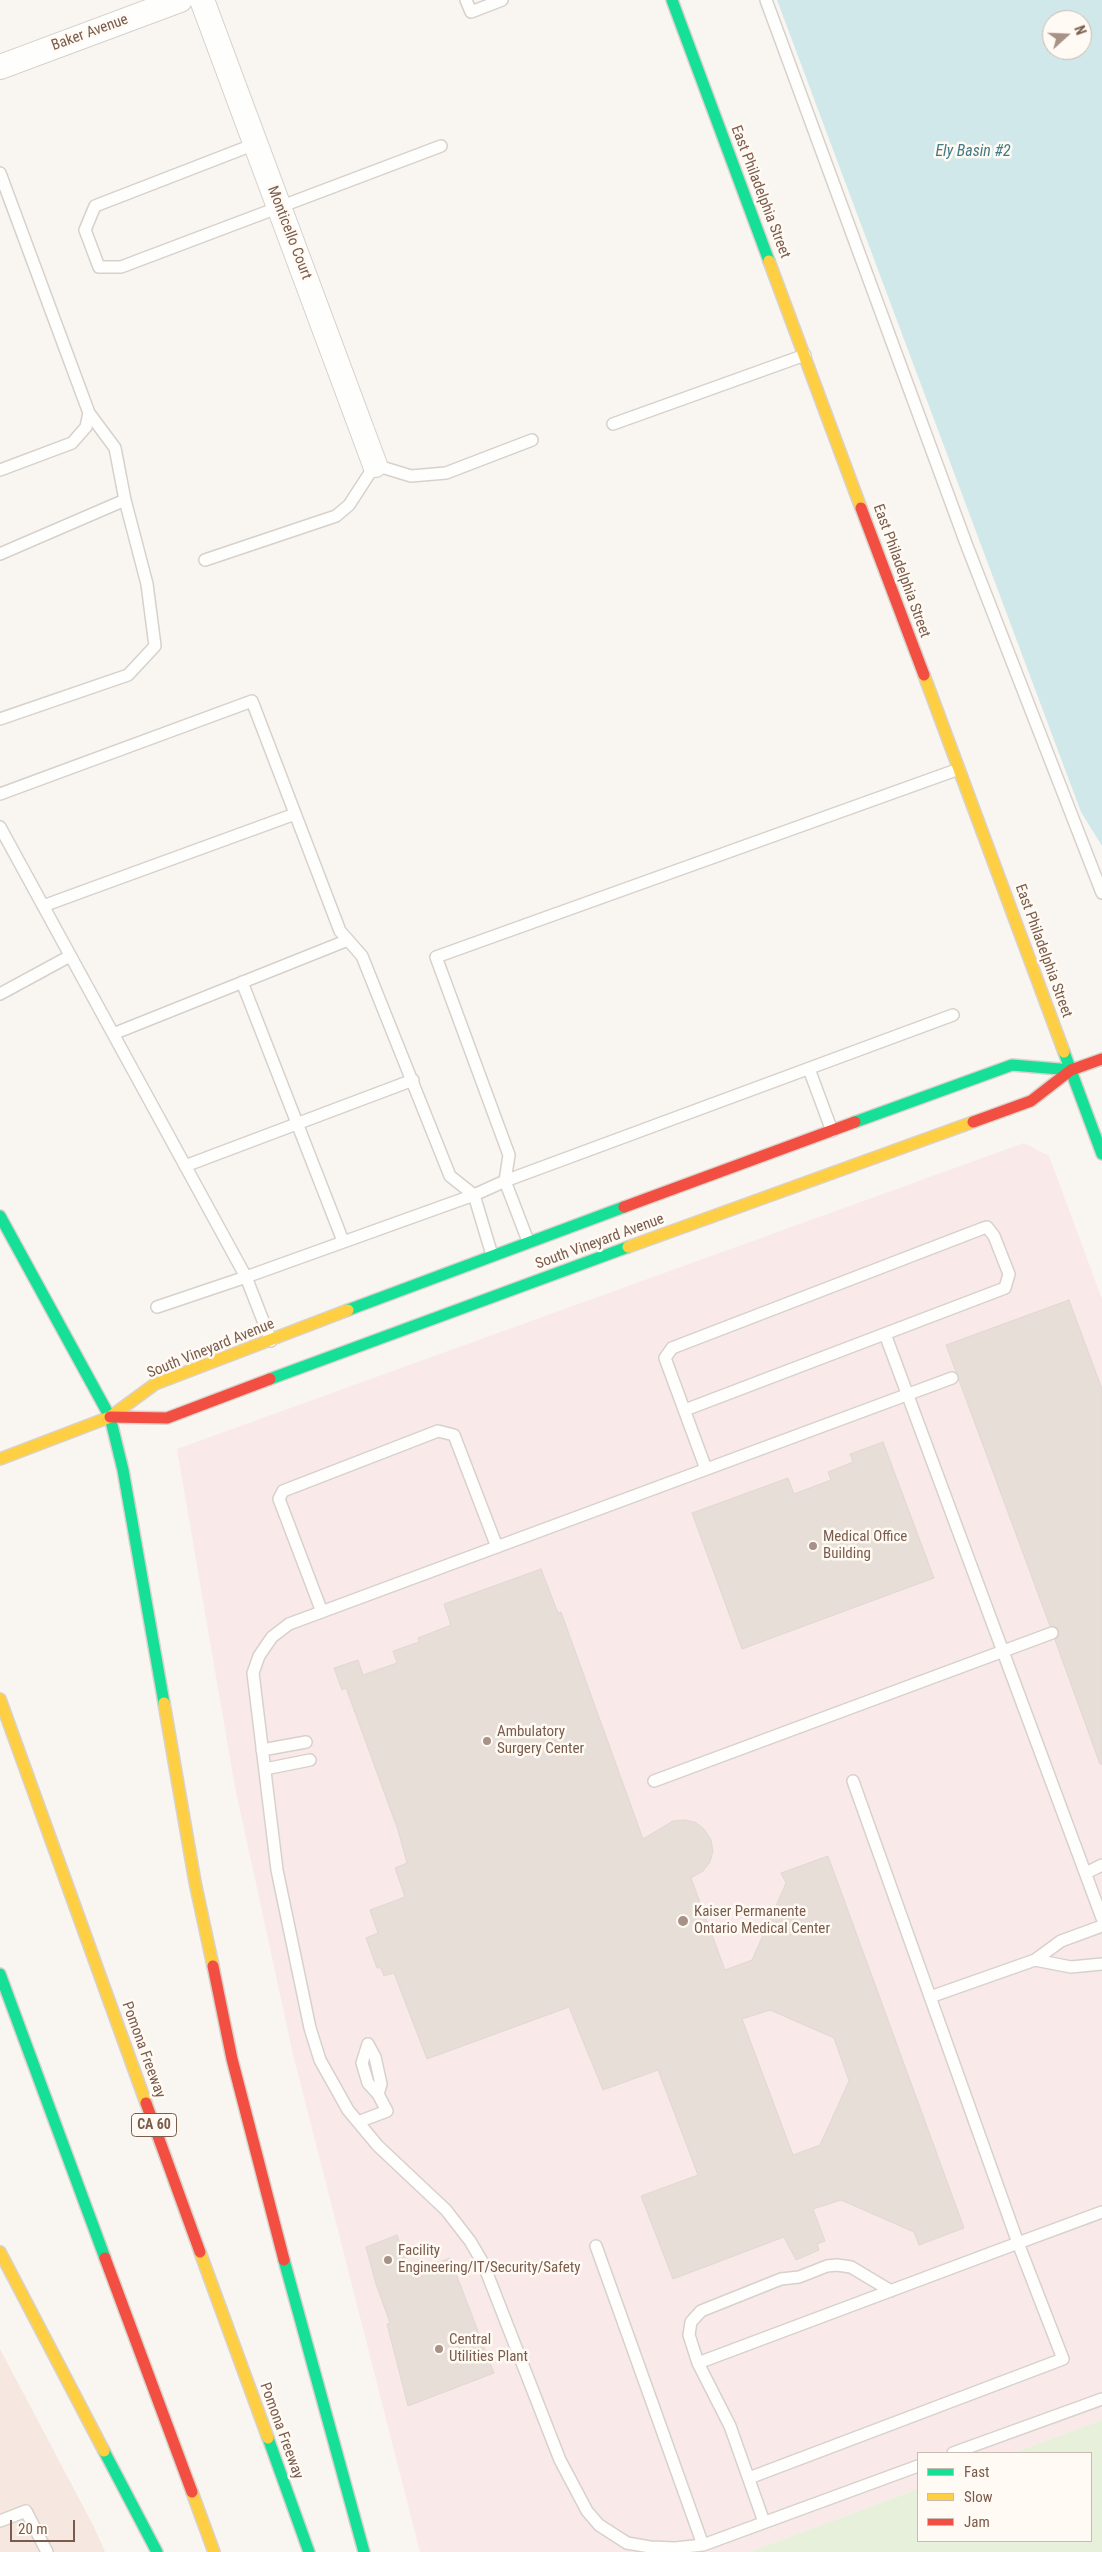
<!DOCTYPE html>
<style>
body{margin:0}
#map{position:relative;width:1102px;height:2552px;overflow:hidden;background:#f9f5f0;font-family:"Roboto Condensed",sans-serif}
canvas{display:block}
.legend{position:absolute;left:917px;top:2452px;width:175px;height:90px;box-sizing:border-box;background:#fffaf3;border:1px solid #cabbb1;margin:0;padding:6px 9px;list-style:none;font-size:15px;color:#7a5c4d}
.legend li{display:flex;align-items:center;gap:10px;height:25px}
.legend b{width:25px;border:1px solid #cabbb1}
.north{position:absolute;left:1042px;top:10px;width:50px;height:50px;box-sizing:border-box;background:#fffaf3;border:1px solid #cabbb1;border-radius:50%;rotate:70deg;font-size:14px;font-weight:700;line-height:20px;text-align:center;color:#7a5c4d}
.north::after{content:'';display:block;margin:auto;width:18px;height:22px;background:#a69286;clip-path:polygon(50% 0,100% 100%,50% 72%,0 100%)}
.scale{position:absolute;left:10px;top:2520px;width:65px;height:22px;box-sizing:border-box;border:2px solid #7a5c4d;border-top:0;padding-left:6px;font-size:15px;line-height:18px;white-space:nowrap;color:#7a5c4d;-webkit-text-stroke:4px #fffaf3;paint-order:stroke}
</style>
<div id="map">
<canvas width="1102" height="2552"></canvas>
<ul class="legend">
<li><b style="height:6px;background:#16e098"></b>Fast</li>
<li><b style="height:6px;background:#ffcf43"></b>Slow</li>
<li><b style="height:6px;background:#f24e42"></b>Jam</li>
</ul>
<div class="north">N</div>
<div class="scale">20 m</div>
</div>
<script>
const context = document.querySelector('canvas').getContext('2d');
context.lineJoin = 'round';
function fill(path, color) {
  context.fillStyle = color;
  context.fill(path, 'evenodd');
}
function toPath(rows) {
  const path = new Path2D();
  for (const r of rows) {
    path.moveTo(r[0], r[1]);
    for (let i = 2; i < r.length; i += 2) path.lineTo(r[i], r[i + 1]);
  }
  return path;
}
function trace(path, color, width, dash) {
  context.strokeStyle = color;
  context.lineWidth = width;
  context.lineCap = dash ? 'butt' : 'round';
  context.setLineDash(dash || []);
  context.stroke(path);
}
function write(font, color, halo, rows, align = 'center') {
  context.font = font + ' "Roboto Condensed",sans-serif';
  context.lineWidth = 5;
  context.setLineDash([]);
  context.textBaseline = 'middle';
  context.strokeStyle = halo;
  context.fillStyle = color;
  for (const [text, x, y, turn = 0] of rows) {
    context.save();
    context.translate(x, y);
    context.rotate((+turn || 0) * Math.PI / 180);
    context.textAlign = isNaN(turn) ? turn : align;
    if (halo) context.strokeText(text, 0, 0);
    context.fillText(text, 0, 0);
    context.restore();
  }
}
fill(toPath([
 [0,2349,94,2527,105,2552,0,2552]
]), '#f6e8e1');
fill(toPath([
 [1024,1143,1049,1156,1102,1299,1102,2420,1013,2453,918,2453,918,2489,749,2552,420,2552,293,2054,235,1787,177,1449]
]), '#fae9e9');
fill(toPath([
 [1102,2420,1102,2552,749,2552,918,2489,918,2541,1091,2541,1091,2453,1013,2453]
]), '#e7f0db');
fill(toPath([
 [777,0,1102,0,1102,846,1081,812],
 [1052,20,1082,20,1082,50,1052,50]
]), '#d0e8ea');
const building = toPath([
 [1069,1300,1102,1389,1102,1764,1100,1764,1055,1640,1058,1637,1059,1631,1056,1627,1050,1626,946,1345,1069,1300],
 [883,1442,934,1578,742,1649,692,1513,788,1478,794,1494,831,1480,828,1472,853,1462,850,1454,883,1442],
 [541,1569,558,1613,561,1612,643,1839,673,1821,684,1820,695,1822,704,1829,711,1840,713,1851,710,1862,703,1871,691,1878,725,1970,752,1960,786,1883,781,1873,828,1856,964,2228,919,2245,914,2232,841,2200,813,2209,825,2241,817,2244,819,2250,796,2260,784,2237,673,2279,641,2196,698,2175,658,2070,603,2090,569,2007,427,2059,394,1973,384,1976,381,1968,377,1968,366,1938,378,1933,370,1910,405,1897,395,1868,407,1863,398,1830,346,1688,342,1690,334,1668,358,1660,363,1675,397,1663,393,1651,419,1642,418,1638,451,1625,444,1604,541,1569],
 [770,2010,834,2038,849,2081,820,2145,793,2155,742,2019,770,2010],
 [397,2235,411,2273,450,2258,494,2373,408,2406,387,2324,390,2323,376,2284,366,2247,397,2235]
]);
fill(building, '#e6ded7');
trace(building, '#e2d8d2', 1);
const lane = toPath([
 [466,0,471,12,502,0],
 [766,0,967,546,1102,893],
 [255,144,95,206,85,230,99,267,121,267,441,146],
 [0,173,89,413,115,448,125,500,147,584,155,646,128,675,0,719],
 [613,424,805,355],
 [0,470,72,443,86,427,89,413],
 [0,554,125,500],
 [205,560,336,516,349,505,375,465,411,476,446,473,532,440],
 [0,794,252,701,340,931,362,956,450,1176,474,1195,492,1255],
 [0,827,246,1277,474,1195,505,1181,953,1015],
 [43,906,295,814],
 [242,982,343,1241],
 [0,994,70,956],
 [113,1034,348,940],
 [809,1069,832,1131],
 [185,1166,413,1080],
 [528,1241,505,1181,509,1155,436,957,959,769],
 [157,1307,246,1277,271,1341],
 [885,1334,1102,1918],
 [685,1410,1005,1288,1009,1274,994,1236,987,1227,981,1229,672,1348,665,1358,706,1469],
 [322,1612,279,1499,283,1491,438,1431,454,1435,497,1547],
 [262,1750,306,1742],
 [265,1769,310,1760],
 [654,1781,1052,1633],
 [1086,1873,1102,1865],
 [1035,1960,1071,1967,1102,1964],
 [930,1997,1035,1960,1061,1941,1102,1926],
 [368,2044,375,2057,381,2084,378,2094],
 [358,2122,387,2111,378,2094,368,2083,362,2063,368,2044],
 [596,2246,703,2545],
 [698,2363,689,2335,691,2322,701,2311,781,2279,799,2277,827,2266,837,2265,851,2267,891,2291],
 [953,2453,1102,2399],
 [918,2466,703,2545,675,2548,650,2547,627,2543,599,2525,587,2511,560,2460,483,2263,470,2241,446,2210,378,2146,348,2110,320,2060,310,2028,277,1870,253,1673,259,1656,272,1637,289,1624,952,1378],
 [749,2478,1063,2359,1018,2243,1102,2212],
 [0,2521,26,2511,47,2552],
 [764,2522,730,2426,698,2363,1018,2243,853,1781]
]);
const street = toPath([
 [202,0,375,465],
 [0,67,180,0]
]);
const fast = toPath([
 [672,0,769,261],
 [1064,1052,1102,1154],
 [855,1122,1012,1065,1071,1070],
 [0,1216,110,1417,123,1470,164,1703],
 [348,1310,624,1207],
 [270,1379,628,1247],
 [0,1974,105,2258],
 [284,2260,364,2552],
 [268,2438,309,2552],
 [104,2451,157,2552]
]);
const slow = toPath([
 [769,261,861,508],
 [924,675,1064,1052],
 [628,1247,973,1122],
 [0,1459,110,1417,155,1384,348,1310],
 [0,1699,146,2103],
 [164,1703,195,1882,213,1966],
 [0,2252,104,2451],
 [200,2252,268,2438],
 [192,2492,214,2552]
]);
const jam = toPath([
 [861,508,924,675],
 [973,1122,1031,1101,1071,1070,1102,1059],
 [624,1207,855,1122],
 [110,1417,167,1418,270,1379],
 [213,1966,232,2059,284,2260],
 [146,2103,200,2252],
 [105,2258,192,2492]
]);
trace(lane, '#d7d1cb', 14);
trace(street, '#d7d1cb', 26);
trace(fast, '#d9d2cb', 14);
trace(slow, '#d9d2cb', 14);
trace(jam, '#d9d2cb', 14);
trace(lane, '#fefefd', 11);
trace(street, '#fefefd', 24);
trace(fast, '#16e098', 11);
trace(slow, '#ffcf43', 11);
trace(jam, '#f24e42', 11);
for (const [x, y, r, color] of [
 [813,1546,5,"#a69286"],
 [487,1741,5,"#a69286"],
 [683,1921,6,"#a69286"],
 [388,2260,5,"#a69286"],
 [439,2349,5,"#a69286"]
]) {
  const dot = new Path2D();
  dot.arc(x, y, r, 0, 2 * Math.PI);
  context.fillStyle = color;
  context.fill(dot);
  trace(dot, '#fffaf3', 2);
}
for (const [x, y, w] of [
 [154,2125,45]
]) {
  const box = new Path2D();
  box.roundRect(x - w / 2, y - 11.5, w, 23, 4);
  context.fillStyle = '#fffaf3';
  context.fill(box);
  trace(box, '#7a5c4d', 1);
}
write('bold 14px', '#7a5c4d', null, [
 ["CA 60",154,2125]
]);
write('15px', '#7a5c4d', '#fffaf3', [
 ["Baker Avenue",90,33,-20],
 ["East Philadelphia Street",760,192,69],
 ["Monticello Court",289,233,69],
 ["East Philadelphia Street",901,571,70],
 ["East Philadelphia Street",1043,951,70],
 ["South Vineyard Avenue",600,1242,-20],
 ["South Vineyard Avenue",211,1349,-22],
 ["Pomona Freeway",143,2050,70],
 ["Pomona Freeway",281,2431,70]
]);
write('15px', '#7a5c4d', '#fffaf3', [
 ["Medical Office",823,1537],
 ["Building",823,1554],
 ["Ambulatory",497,1732],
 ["Surgery Center",497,1749],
 ["Kaiser Permanente",694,1912],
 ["Ontario Medical Center",694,1929],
 ["Facility",398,2251],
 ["Engineering/IT/Security/Safety",398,2268],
 ["Central",449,2340],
 ["Utilities Plant",449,2357]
], 'left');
write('italic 16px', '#437c86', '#fffaf3', [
 ["Ely Basin #2",973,152]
]);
</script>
